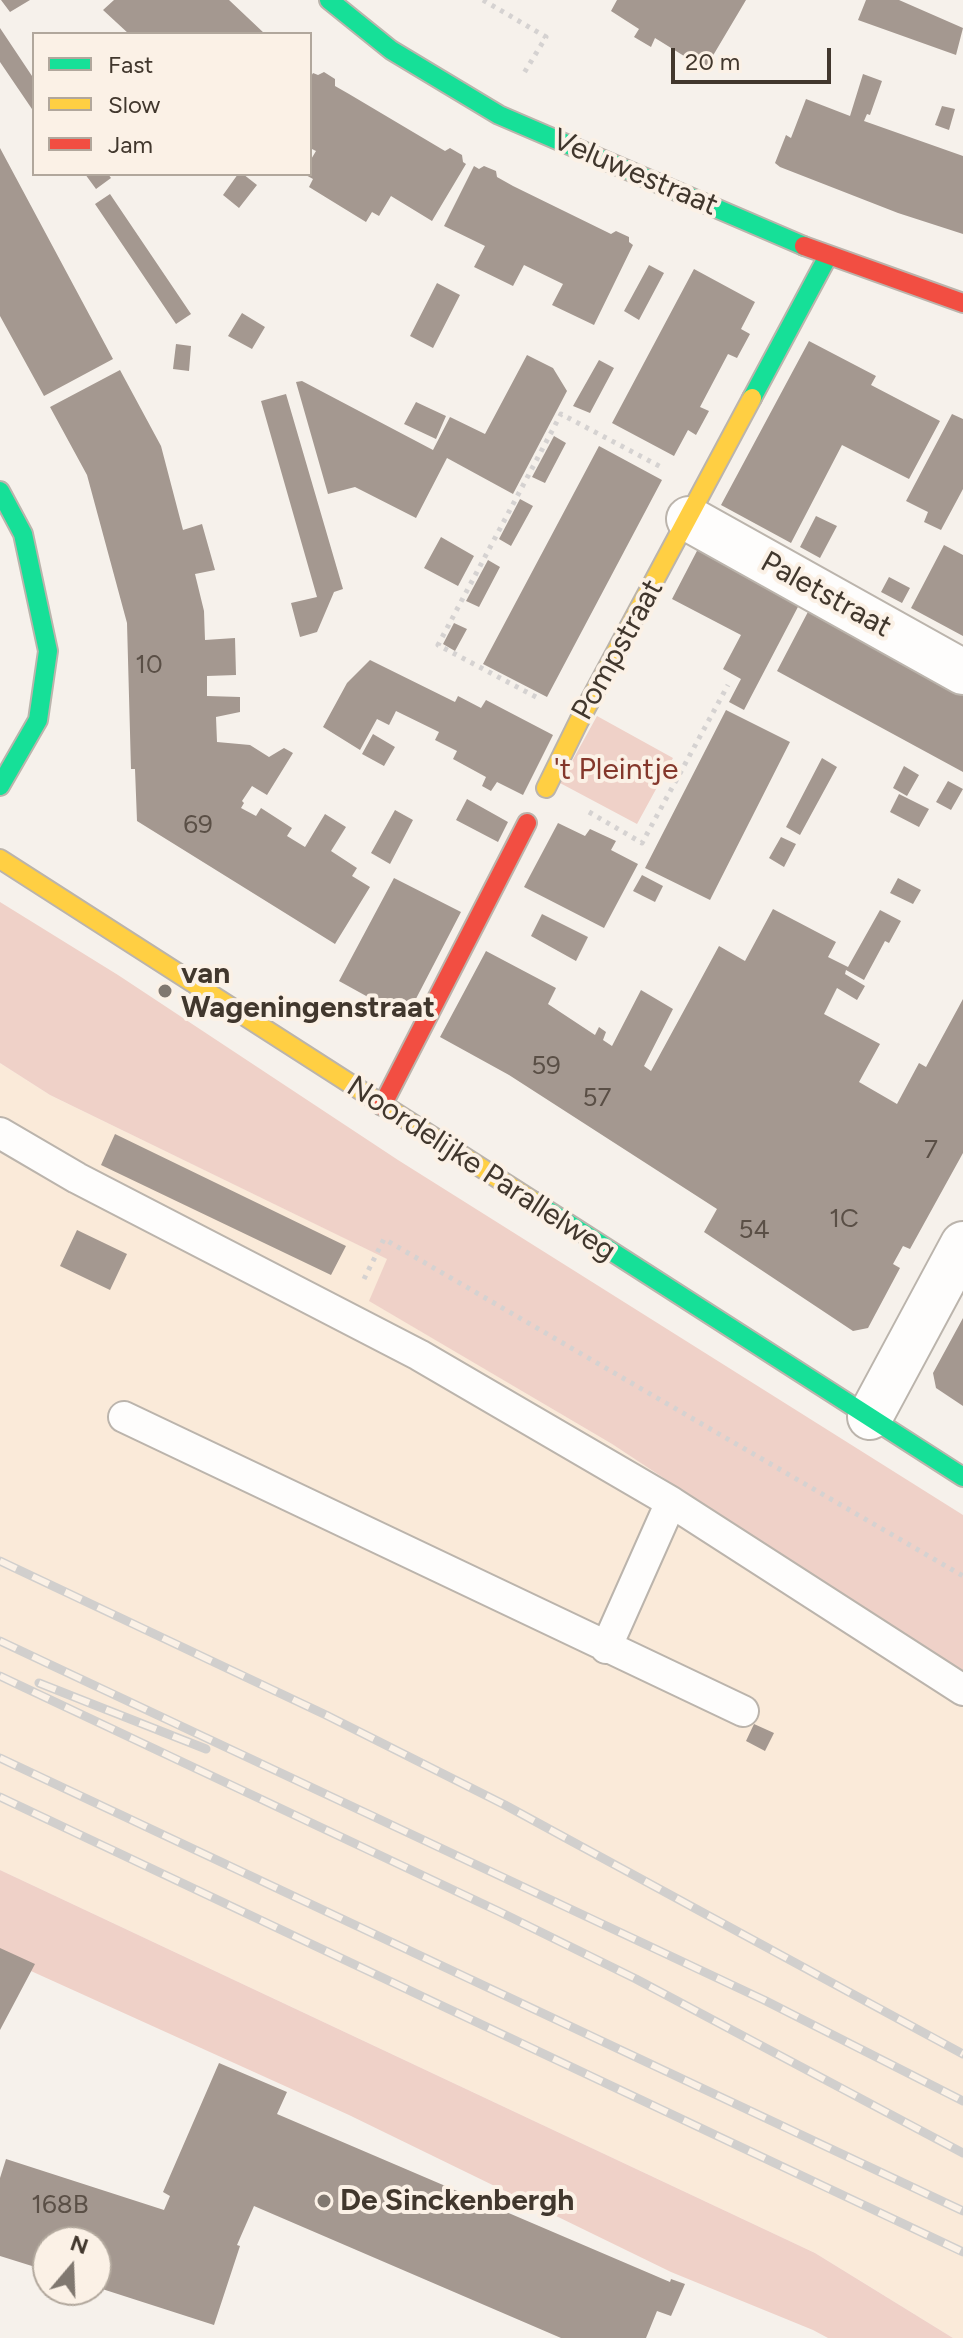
<!DOCTYPE html>
<style>
body{margin:0}
#map{position:relative;width:963px;height:2338px;overflow:hidden;background:#f6f1eb;font-family:Figtree,sans-serif}
canvas{display:block}
.legend{position:absolute;left:32px;top:32px;width:280px;height:144px;box-sizing:border-box;background:#fbf1e6;border:2px solid #b1a79c;margin:0;padding:10px 14px;list-style:none;font-size:24px;color:#41372d}
.legend li{display:flex;align-items:center;gap:16px;height:40px}
.legend b{width:40px;border:2px solid #b1a79c}
.north{position:absolute;left:32px;top:2226px;width:80px;height:80px;box-sizing:border-box;background:#fbf1e6;border:2px solid #b1a79c;border-radius:50%;rotate:19deg;font-size:22px;font-weight:700;line-height:32px;text-align:center;color:#41372d}
.north::after{content:'';display:block;margin:auto;width:28px;height:36px;background:#807870;clip-path:polygon(50% 0,100% 100%,50% 72%,0 100%)}
.scale{position:absolute;left:671px;top:48px;width:160px;height:36px;box-sizing:border-box;border:4px solid #41372d;border-top:0;padding-left:10px;font-size:24px;line-height:28px;white-space:nowrap;color:#41372d;-webkit-text-stroke:6px #fbf1e6;paint-order:stroke}
</style>
<div id="map">
<canvas width="963" height="2338"></canvas>
<ul class="legend">
<li><b style="height:10px;background:#16e098"></b>Fast</li>
<li><b style="height:10px;background:#ffcf43"></b>Slow</li>
<li><b style="height:10px;background:#f24e42"></b>Jam</li>
</ul>
<div class="north">N</div>
<div class="scale">20 m</div>
</div>
<script>
const context = document.querySelector('canvas').getContext('2d');
context.lineJoin = 'round';
function fill(path, color) {
  context.fillStyle = color;
  context.fill(path, 'evenodd');
}
function toPath(rows) {
  const path = new Path2D();
  for (const r of rows) {
    path.moveTo(r[0], r[1]);
    for (let i = 2; i < r.length; i += 2) path.lineTo(r[i], r[i + 1]);
  }
  return path;
}
function trace(path, color, width, dash) {
  context.strokeStyle = color;
  context.lineWidth = width;
  context.lineCap = dash ? 'butt' : 'round';
  context.setLineDash(dash || []);
  context.stroke(path);
}
function write(font, color, halo, rows, align = 'center') {
  context.font = font + ' Figtree,sans-serif';
  context.lineWidth = 8;
  context.setLineDash([]);
  context.textBaseline = 'middle';
  context.strokeStyle = halo;
  context.fillStyle = color;
  for (const [text, x, y, turn = 0] of rows) {
    context.save();
    context.translate(x, y);
    context.rotate((+turn || 0) * Math.PI / 180);
    context.textAlign = isNaN(turn) ? turn : align;
    if (halo) context.strokeText(text, 0, 0);
    context.fillText(text, 0, 0);
    context.restore();
  }
}
fill(toPath([
 [0,1063,50,1095,388,1259,370,1301,612,1444,929,1653,963,1682,963,2338,953,2338,815,2253,0,1870]
]), '#faead9');
fill(toPath([
 [597,716,673,758,637,824,560,783],
 [0,902,118,975,398,1160,963,1515,963,1682,929,1653,612,1444,369,1301,387,1259,50,1095,0,1063],
 [0,1870,815,2253,953,2338,828,2338,813,2330,671,2272,349,2115,0,1957]
]), '#efd1c8');
fill(toPath([
 [1,0,30,0,10,12],
 [114,0,229,0,265,34,129,34,103,10],
 [617,0,746,0,705,69,655,38,651,47,634,37,639,29,611,11],
 [866,0,899,0,963,28,956,55,858,20],
 [0,28,34,79,34,112,0,62],
 [324,72,335,79,335,86,349,94,445,151,450,148,462,155,463,162,466,164,432,221,391,196,379,216,372,212,366,222,309,187,313,179,304,174,310,174,310,161,316,151,310,148,310,78,313,73,318,75],
 [863,74,882,81,870,115,867,114,864,121,963,156,963,234,898,213,780,167,775,163,786,135,791,138,806,99,850,116],
 [942,106,955,109,949,130,935,125],
 [0,148,113,359,44,396,0,316],
 [474,166,479,169,484,166,496,171,497,177,513,186,611,234,616,231,629,237,629,242,633,245,594,325,552,305,563,284,524,265,513,286,474,267,485,246,444,226],
 [85,174,108,174,111,178,96,189],
 [238,174,243,174,257,185,239,208,223,195],
 [110,194,191,314,176,324,95,204],
 [649,265,664,273,639,320,624,311],
 [694,269,755,302,741,329,750,334,737,358,728,354,700,407,709,411,696,435,688,430,674,456,612,423],
 [437,283,460,295,433,348,410,336],
 [242,313,265,327,252,349,228,336],
 [809,341,876,376,871,385,940,421,909,479,842,445,791,543,721,505],
 [176,344,191,346,189,371,173,369],
 [527,355,553,368,567,391,513,494,447,458,416,518,355,487,328,494,296,382,302,381,433,450,450,417,485,434],
 [599,360,614,368,590,413,573,406],
 [120,370,161,446,183,530,202,524,215,570,195,574,204,611,205,640,235,638,236,675,207,676,207,696,240,697,240,712,216,717,217,742,250,745,269,757,284,748,293,753,267,795,252,786,242,801,244,803,241,808,256,816,261,808,292,828,287,836,305,847,325,814,346,827,331,851,357,868,352,876,370,887,335,944,137,821,135,769,131,769,127,623,87,475,50,407],
 [286,394,343,589,334,592,317,632,300,637,291,603,317,597,261,401],
 [416,402,446,416,436,439,404,424],
 [952,414,963,419,963,489,941,530,924,522,928,512,906,501],
 [554,436,566,443,545,483,532,477],
 [599,446,662,480,547,697,483,664],
 [520,499,533,506,511,546,499,539],
 [816,516,837,526,820,558,800,547],
 [441,537,474,556,458,586,424,568],
 [944,545,963,555,963,636,911,608],
 [699,547,800,603,744,710,729,702,741,679,723,669,741,635,672,599],
 [488,560,500,567,479,607,466,601],
 [889,577,910,588,902,603,881,592],
 [810,608,963,692,963,772,777,671],
 [454,623,467,629,455,651,443,644],
 [370,660,455,702,458,696,481,708,486,700,553,735,523,795,497,782,491,791,482,786,486,777,453,759,457,751,435,740,439,732,396,711,389,725,377,719,360,750,323,727,347,683],
 [726,710,790,742,710,900,645,868],
 [373,734,395,747,384,766,362,754],
 [822,758,837,767,800,835,786,827],
 [904,766,919,775,907,796,893,788],
 [948,781,963,789,951,810,936,802],
 [899,794,929,809,919,827,890,812],
 [467,799,508,822,498,842,456,820],
 [395,810,413,820,390,864,371,853],
 [558,823,585,836,590,829,616,841,611,850,638,864,604,928,524,887],
 [781,837,796,844,784,867,769,858],
 [642,875,663,886,655,902,633,891],
 [394,878,461,912,406,1018,339,981],
 [898,878,921,890,913,904,890,893],
 [773,909,836,942,828,957,848,967,880,910,901,921,889,943,885,941,864,980,846,970,845,974,865,986,857,1000,837,988,824,1014,880,1044,859,1082,897,1104,919,1063,926,1067,963,999,963,1153,910,1249,903,1246,893,1264,900,1268,868,1328,853,1331,704,1232,717,1209,509,1075,440,1037,486,951,556,988,548,1004,595,1035,599,1027,606,1032,603,1040,612,1046,641,990,673,1009,644,1066,651,1071,719,946,745,961],
 [542,914,588,937,576,961,531,936],
 [115,1134,346,1246,331,1275,101,1165],
 [77,1230,127,1254,110,1290,60,1266],
 [963,1318,963,1406,936,1388,933,1373],
 [754,1724,774,1733,765,1751,746,1741],
 [0,1948,35,1964,0,2030],
 [219,2063,287,2092,277,2114,670,2282,671,2279,685,2284,671,2316,657,2311,646,2338,561,2338,254,2206,237,2245,240,2246,214,2325,96,2287,96,2242,48,2242,48,2271,0,2256,0,2178,6,2159,164,2210,170,2196,163,2192]
]), '#a49890');
const lane = toPath([
 [0,1133,77,1178,419,1355,671,1502,606,1648],
 [124,1417,743,1711],
 [671,1502,963,1690]
]);
const street = toPath([
 [689,519,963,672],
 [870,1417,963,1244]
]);
const fast = toPath([
 [329,0,391,50,499,115,804,246],
 [752,398,828,256],
 [0,491,23,534,48,651,38,720,0,786],
 [533,1201,963,1477]
]);
const slow = toPath([
 [546,788,579,721,752,398],
 [0,859,533,1201]
]);
const jam = toPath([
 [804,246,963,303],
 [382,1106,527,823]
]);
trace(lane, '#bbb4ac', 34);
trace(street, '#bbb4ac', 48);
trace(fast, '#bbb4ac', 22);
trace(slow, '#bbb4ac', 22);
trace(jam, '#bbb4ac', 22);
trace(toPath([
 [483,0,546,37,524,73],
 [536,697,438,645,561,414,661,467],
 [589,812,642,843,728,685],
 [364,1279,384,1239,963,1576]
]), '#d5d2d1', 5, [4, 6]);
trace(lane, '#fefdfc', 30);
trace(street, '#fefdfc', 44);
trace(fast, '#16e098', 18);
trace(slow, '#ffcf43', 18);
trace(jam, '#f24e42', 18);
const rail = toPath([
 [0,1561,326,1715,505,1805,963,2054],
 [0,1641,764,2000,963,2101],
 [0,1676,498,1911,636,1979,963,2153],
 [39,1683,206,1749],
 [0,1758,963,2211],
 [0,1797,963,2252]
]);
trace(rail, '#d1cfcd', 9);
trace(rail, '#fbf1e6', 6, [18]);
for (const [x, y, r, color] of [
 [165,991,8,"#807870"],
 [324,2201,8,"#807870"]
]) {
  const dot = new Path2D();
  dot.arc(x, y, r, 0, 2 * Math.PI);
  context.fillStyle = color;
  context.fill(dot);
  trace(dot, '#fbf1e6', 3);
}
write('26px', '#5a4f46', null, [
 ["10",149,665],
 ["69",198,825],
 ["59",546,1066],
 ["57",597,1098],
 ["7",931,1150],
 ["1C",844,1219],
 ["54",754,1230],
 ["168B",60,2205]
]);
write('30px', '#41372d', '#fbf1e6', [
 ["Veluwestraat",635,173,23],
 ["Paletstraat",826,595,29],
 ["Pompstraat",618,650,-61],
 ["Noordelijke Parallelweg",481,1169,33]
]);
write('30px', '#84372b', '#fbf1e6', [
 ["'t Pleintje",616,770]
]);
write('bold 30px', '#41372d', '#fbf1e6', [
 ["van",181,974],
 ["Wageningenstraat",181,1008],
 ["De Sinckenbergh",340,2201]
], 'left');
</script>
